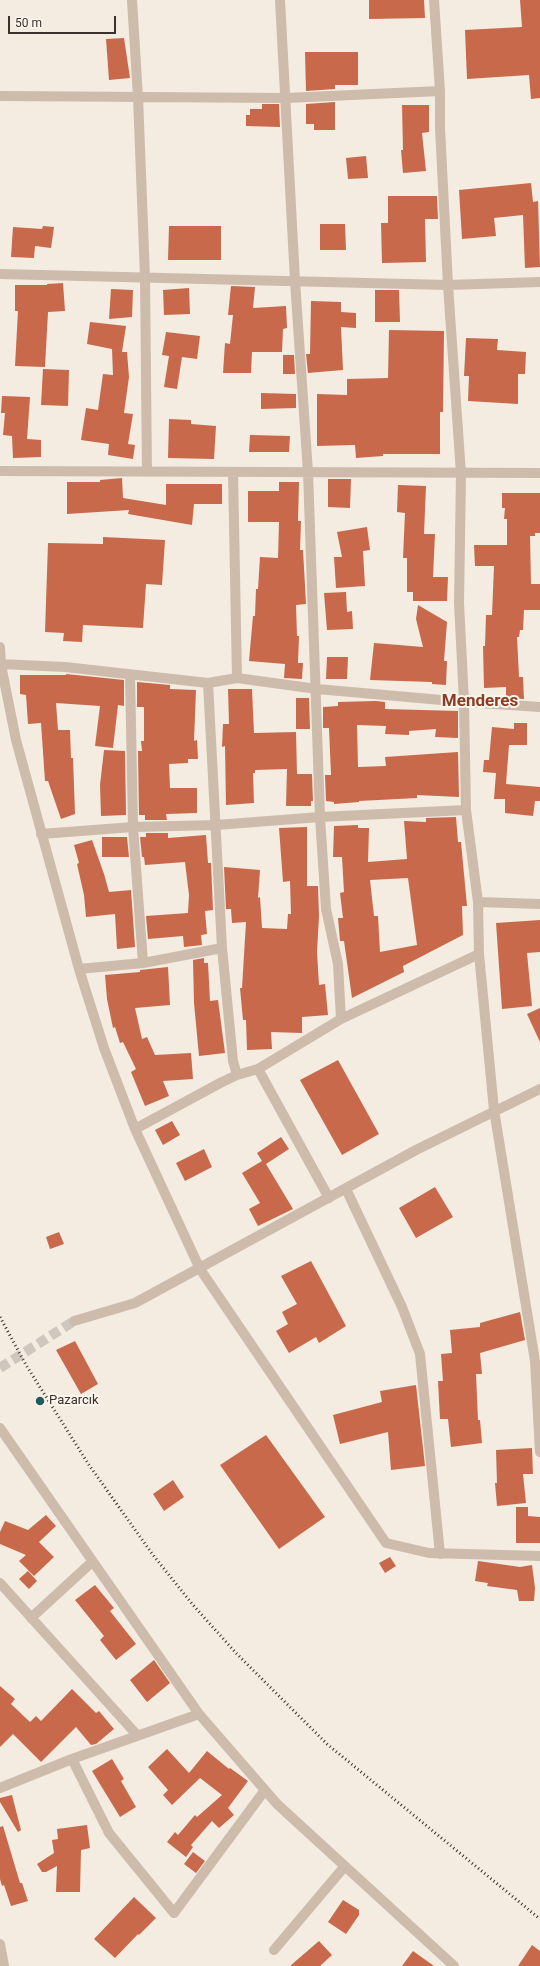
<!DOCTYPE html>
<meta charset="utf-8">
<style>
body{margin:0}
#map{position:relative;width:540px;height:1966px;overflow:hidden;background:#f4ebe1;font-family:Roboto,sans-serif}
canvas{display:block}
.scale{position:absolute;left:8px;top:16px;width:108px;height:18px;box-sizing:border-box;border:2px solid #3b302b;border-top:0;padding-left:5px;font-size:12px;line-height:14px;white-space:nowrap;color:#3b302b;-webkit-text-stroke:3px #fbf5ee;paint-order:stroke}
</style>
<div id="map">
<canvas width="540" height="1966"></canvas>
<div class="scale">50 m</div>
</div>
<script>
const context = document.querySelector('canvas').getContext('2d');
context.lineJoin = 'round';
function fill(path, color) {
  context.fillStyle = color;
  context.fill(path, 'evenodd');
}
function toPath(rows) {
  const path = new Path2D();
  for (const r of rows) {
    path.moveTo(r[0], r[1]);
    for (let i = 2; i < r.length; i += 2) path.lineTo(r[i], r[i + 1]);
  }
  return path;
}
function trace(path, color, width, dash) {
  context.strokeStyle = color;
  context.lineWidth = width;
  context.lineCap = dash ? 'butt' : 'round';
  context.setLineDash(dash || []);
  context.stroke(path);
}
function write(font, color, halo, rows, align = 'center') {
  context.font = font + ' Roboto,sans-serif';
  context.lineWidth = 4;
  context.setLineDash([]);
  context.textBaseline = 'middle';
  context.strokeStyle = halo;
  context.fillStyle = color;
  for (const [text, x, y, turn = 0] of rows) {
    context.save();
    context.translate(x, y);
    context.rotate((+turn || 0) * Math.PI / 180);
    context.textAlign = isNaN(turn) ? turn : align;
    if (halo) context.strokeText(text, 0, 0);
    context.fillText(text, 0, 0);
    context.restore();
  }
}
fill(toPath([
 [369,0,424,0,425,18,369,19],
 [520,0,540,0,540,98,531,99,529,75,467,79,465,30,522,27],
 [124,38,130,78,109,80,106,39],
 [305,52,358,52,358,85,335,85,335,89,306,91],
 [335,102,335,130,314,130,314,124,306,124,306,104],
 [262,104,279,104,280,127,246,126,246,115,250,115,250,109,262,109],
 [402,105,429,105,429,132,422,133,426,171,403,173,401,150,403,150],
 [366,156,368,178,348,179,346,158],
 [531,183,533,202,538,201,540,267,525,268,523,215,494,218,496,236,462,239,459,190],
 [388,196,437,196,438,219,425,219,426,262,382,263,381,223,388,223],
 [320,224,345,224,346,250,320,250],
 [43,226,54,227,51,248,35,246,34,258,11,257,13,227,42,229],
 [169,226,221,226,221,260,168,260],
 [63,283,65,311,48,312,45,367,15,366,18,311,15,311,15,285,47,285,47,284],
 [231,286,255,287,253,308,286,306,287,328,283,329,282,352,252,352,251,373,223,373,225,343,230,344,233,315,228,315],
 [189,288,190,314,164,315,163,290],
 [111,289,133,290,132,317,109,319],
 [375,290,399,290,400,322,375,322],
 [311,301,341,302,341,312,356,313,356,328,341,327,343,370,308,373,306,354,310,354],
 [90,322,126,326,122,352,127,352,129,377,124,413,133,414,128,444,135,445,133,459,108,455,109,444,81,440,86,408,98,410,103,374,113,375,112,349,87,344],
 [389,330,444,331,443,412,440,412,440,454,383,454,383,456,356,458,355,445,317,446,317,394,347,395,347,379,388,378],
 [166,332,200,336,197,359,182,357,177,389,164,387,169,356,162,355],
 [466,338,498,339,497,350,526,352,525,374,518,374,518,404,468,401,469,376,464,376],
 [283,355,294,355,295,374,283,374],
 [43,369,69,370,68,406,41,405],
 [261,393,296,394,296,408,261,409],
 [2,396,30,397,27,439,41,440,41,457,13,458,12,436,3,435,5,413,1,413],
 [169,419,191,420,191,424,216,426,214,459,168,458],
 [250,435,290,436,289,452,249,452],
 [122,478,123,498,166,505,166,484,222,484,222,504,194,504,192,525,128,514,129,510,67,514,67,482,100,482,100,480],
 [328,479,351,479,350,508,328,507],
 [279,482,299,482,298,521,301,521,300,550,303,550,306,604,296,605,297,636,299,636,298,663,303,663,302,679,284,678,285,664,249,661,253,616,255,616,256,589,258,589,260,557,278,558,279,522,248,522,248,491,279,491],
 [398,485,426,486,424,534,435,534,433,577,448,577,447,601,413,601,413,592,407,592,407,558,403,558,405,513,397,512],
 [502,493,540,493,540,533,535,533,535,536,530,536,531,584,540,584,540,610,524,610,523,630,520,630,519,637,517,637,519,677,523,677,524,699,506,698,506,687,484,688,483,646,485,646,486,615,492,615,494,566,475,566,474,545,507,545,507,519,504,519,505,508,502,508],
 [367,527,370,550,363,551,365,586,336,588,334,557,342,557,337,532],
 [103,537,165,540,162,585,146,584,143,628,83,625,82,642,63,641,64,633,45,632,48,543,103,544],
 [346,592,347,612,352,611,353,629,327,630,324,593],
 [418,605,447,622,444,661,447,661,446,685,432,684,432,682,370,680,374,643,423,647,416,619],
 [327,657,348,657,347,679,326,679],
 [66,674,124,680,124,706,118,705,113,748,95,746,100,706,56,703,58,730,70,730,71,758,73,758,75,814,61,819,48,781,45,781,41,723,28,724,26,695,20,694,20,675,66,675],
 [137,682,170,685,170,689,196,690,194,741,197,740,198,759,188,759,188,763,169,764,170,788,197,788,197,813,166,814,167,820,145,820,145,815,139,815,138,751,142,751,141,741,144,741,144,707,137,707],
 [228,689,252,689,254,733,296,732,297,774,312,774,313,801,311,801,311,806,286,806,287,769,255,770,255,773,253,773,254,803,226,805,225,746,222,747,223,724,229,724],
 [296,698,309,698,310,729,296,729],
 [376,701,385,702,385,709,458,711,458,738,435,737,436,729,409,731,409,735,385,734,386,726,357,725,358,767,386,766,385,757,458,752,459,797,417,795,417,798,359,801,359,802,334,804,334,802,326,801,325,775,331,775,329,728,323,728,323,707,338,706,338,702],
 [514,723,527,723,527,745,509,745,506,784,540,787,540,801,535,801,533,816,505,813,505,799,494,799,496,773,483,772,484,760,489,760,492,727,514,729],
 [104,750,125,751,126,815,101,816,100,785],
 [456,817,458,842,461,842,467,906,462,906,463,935,403,966,404,972,352,998,344,941,340,941,338,918,343,918,340,893,344,892,342,857,333,857,334,826,358,825,358,828,369,828,368,862,407,859,404,821,426,822,426,818],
 [408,878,417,945,380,952,378,916,374,916,370,880],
 [307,827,307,886,318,886,319,916,317,952,319,985,325,984,328,1015,302,1017,302,1033,271,1032,272,1049,247,1050,246,1020,243,1020,240,988,242,988,246,922,232,923,231,909,226,909,224,867,260,870,258,898,260,897,262,928,287,929,288,914,291,914,290,881,283,882,279,828],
 [146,833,168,833,168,838,206,835,208,863,211,863,213,910,205,911,207,934,201,935,202,945,184,947,183,936,148,939,146,916,188,913,189,895,185,862,145,865,144,857,142,857,140,837,146,837],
 [102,837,127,837,129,857,102,857],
 [92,840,104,874,109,892,131,890,135,947,117,949,115,914,86,917,84,895,77,864,79,863,74,845],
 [540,920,540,952,527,953,532,1006,502,1009,496,923],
 [204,958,204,963,208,963,210,1001,218,1000,225,1053,199,1056,194,1003,193,960],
 [168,967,170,1005,135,1008,142,1039,147,1037,155,1055,191,1053,193,1079,163,1081,169,1096,145,1106,131,1072,136,1069,123,1042,120,1043,115,1027,113,1028,107,999,105,975,140,972,140,970],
 [540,1008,540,1042,527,1014],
 [338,1060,379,1134,342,1155,300,1080],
 [172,1121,180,1135,163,1145,155,1130],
 [281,1137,289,1149,266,1164,293,1209,258,1226,249,1209,260,1203,242,1173,262,1161,257,1153],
 [204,1149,212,1167,185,1181,176,1163],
 [435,1187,453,1217,416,1238,399,1208],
 [59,1232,64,1244,50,1249,46,1237],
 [311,1261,346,1326,319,1343,316,1337,289,1353,276,1331,288,1324,282,1312,297,1304,281,1276],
 [520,1312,525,1340,480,1353,482,1374,476,1374,478,1420,480,1420,482,1443,451,1447,448,1419,440,1419,438,1381,443,1381,441,1354,452,1353,450,1330,480,1327,480,1323],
 [75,1341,98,1384,81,1394,56,1350],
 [416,1385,425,1466,391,1470,388,1432,340,1444,333,1415,382,1402,380,1391],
 [266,1435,325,1517,279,1549,220,1465],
 [532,1448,533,1474,523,1474,526,1503,497,1506,495,1483,497,1483,496,1450],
 [173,1480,184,1497,164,1511,153,1494],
 [516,1507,528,1507,528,1516,540,1517,540,1543,516,1543],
 [46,1515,56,1526,39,1542,54,1557,34,1576,19,1561,26,1555,0,1544,0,1532,5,1521,28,1530],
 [390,1557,396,1566,385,1573,379,1563],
 [478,1561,520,1567,532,1565,535,1588,534,1601,519,1601,517,1590,487,1586,488,1583,475,1581],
 [28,1571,37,1581,29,1589,19,1579],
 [95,1585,114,1608,110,1611,136,1644,116,1660,100,1640,104,1636,75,1600],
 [154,1660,170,1683,147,1702,130,1680],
 [0,1686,15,1699,11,1704,30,1722,36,1716,41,1721,72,1689,96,1713,99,1711,114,1729,96,1744,91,1745,76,1727,41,1762,13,1734,0,1747],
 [167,1749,189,1773,207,1751,229,1769,230,1768,248,1781,228,1808,234,1815,219,1828,212,1821,191,1845,193,1847,186,1857,167,1842,175,1832,178,1835,195,1815,197,1817,222,1795,200,1778,172,1805,163,1795,168,1790,148,1767],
 [112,1759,124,1779,121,1781,136,1807,120,1817,92,1771],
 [12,1795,21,1830,18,1832,0,1802,0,1798],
 [87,1825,90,1848,81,1850,80,1892,56,1892,57,1866,46,1872,42,1872,37,1864,54,1853,52,1840,58,1839,57,1829],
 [3,1826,20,1883,22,1883,28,1901,11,1906,4,1885,2,1886,0,1879,0,1827],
 [193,1852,205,1861,196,1873,184,1864],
 [134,1897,156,1918,139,1935,138,1934,115,1958,94,1939],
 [343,1900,359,1910,359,1915,346,1934,328,1922],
 [319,1941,332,1955,320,1966,290,1966],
 [532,1945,540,1951,540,1966,518,1966],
 [413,1951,434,1966,402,1966]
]), '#c8694b');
trace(toPath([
 [0,1368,74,1321]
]), '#cfc6bd', 10, [10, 5]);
trace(toPath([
 [132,0,138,97,145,277,147,472],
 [280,0,295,281,308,472,320,817,326,909,338,964,341,1019],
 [434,0,440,91,440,128,448,285,461,474,459,603,464,702,466,810,478,902,479,954,494,1110,535,1361,540,1452],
 [0,96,286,98,440,91],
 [0,274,448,285,540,282],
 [0,471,540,473],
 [233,472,237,678],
 [0,647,1,665,16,740,79,969,104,1048,135,1129,200,1269,386,1543,429,1553,540,1556],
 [0,664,65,667,208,683,237,678,317,689,464,702,540,707],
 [130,675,133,827,143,963],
 [208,683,222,948,233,1061,237,1075],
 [41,834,133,827,216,825,320,817,466,810],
 [478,902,540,904],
 [79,969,143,963,222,948],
 [258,1069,329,1198],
 [135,1129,222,1082,237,1075,258,1069,341,1019,479,954],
 [346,1189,402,1307,420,1354,440,1554],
 [74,1321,135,1303,416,1150,540,1089],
 [0,1428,199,1714],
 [0,1583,137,1735],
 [31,1618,92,1562],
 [72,1759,109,1833,174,1913,265,1790],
 [0,1788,72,1759,199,1714,277,1804,454,1966],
 [0,1944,4,1966],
 [274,1950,345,1866]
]), '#cdbbac', 10);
trace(toPath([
 [0,1317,26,1365,89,1465,153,1555,193,1605,236,1653,327,1744,540,1919]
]), '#3b302b', 3, [1, 3]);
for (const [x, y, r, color] of [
 [40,1401,5,"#1f5a5e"]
]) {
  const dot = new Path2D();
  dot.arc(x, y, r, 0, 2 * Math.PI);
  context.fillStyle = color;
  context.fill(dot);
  trace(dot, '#fbf5ee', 1.5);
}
write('13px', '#3b302b', '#fbf5ee', [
 ["Pazarcık",49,1401]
], 'left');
write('bold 17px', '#8c3b22', '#fbf5ee', [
 ["Menderes",480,702]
]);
</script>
